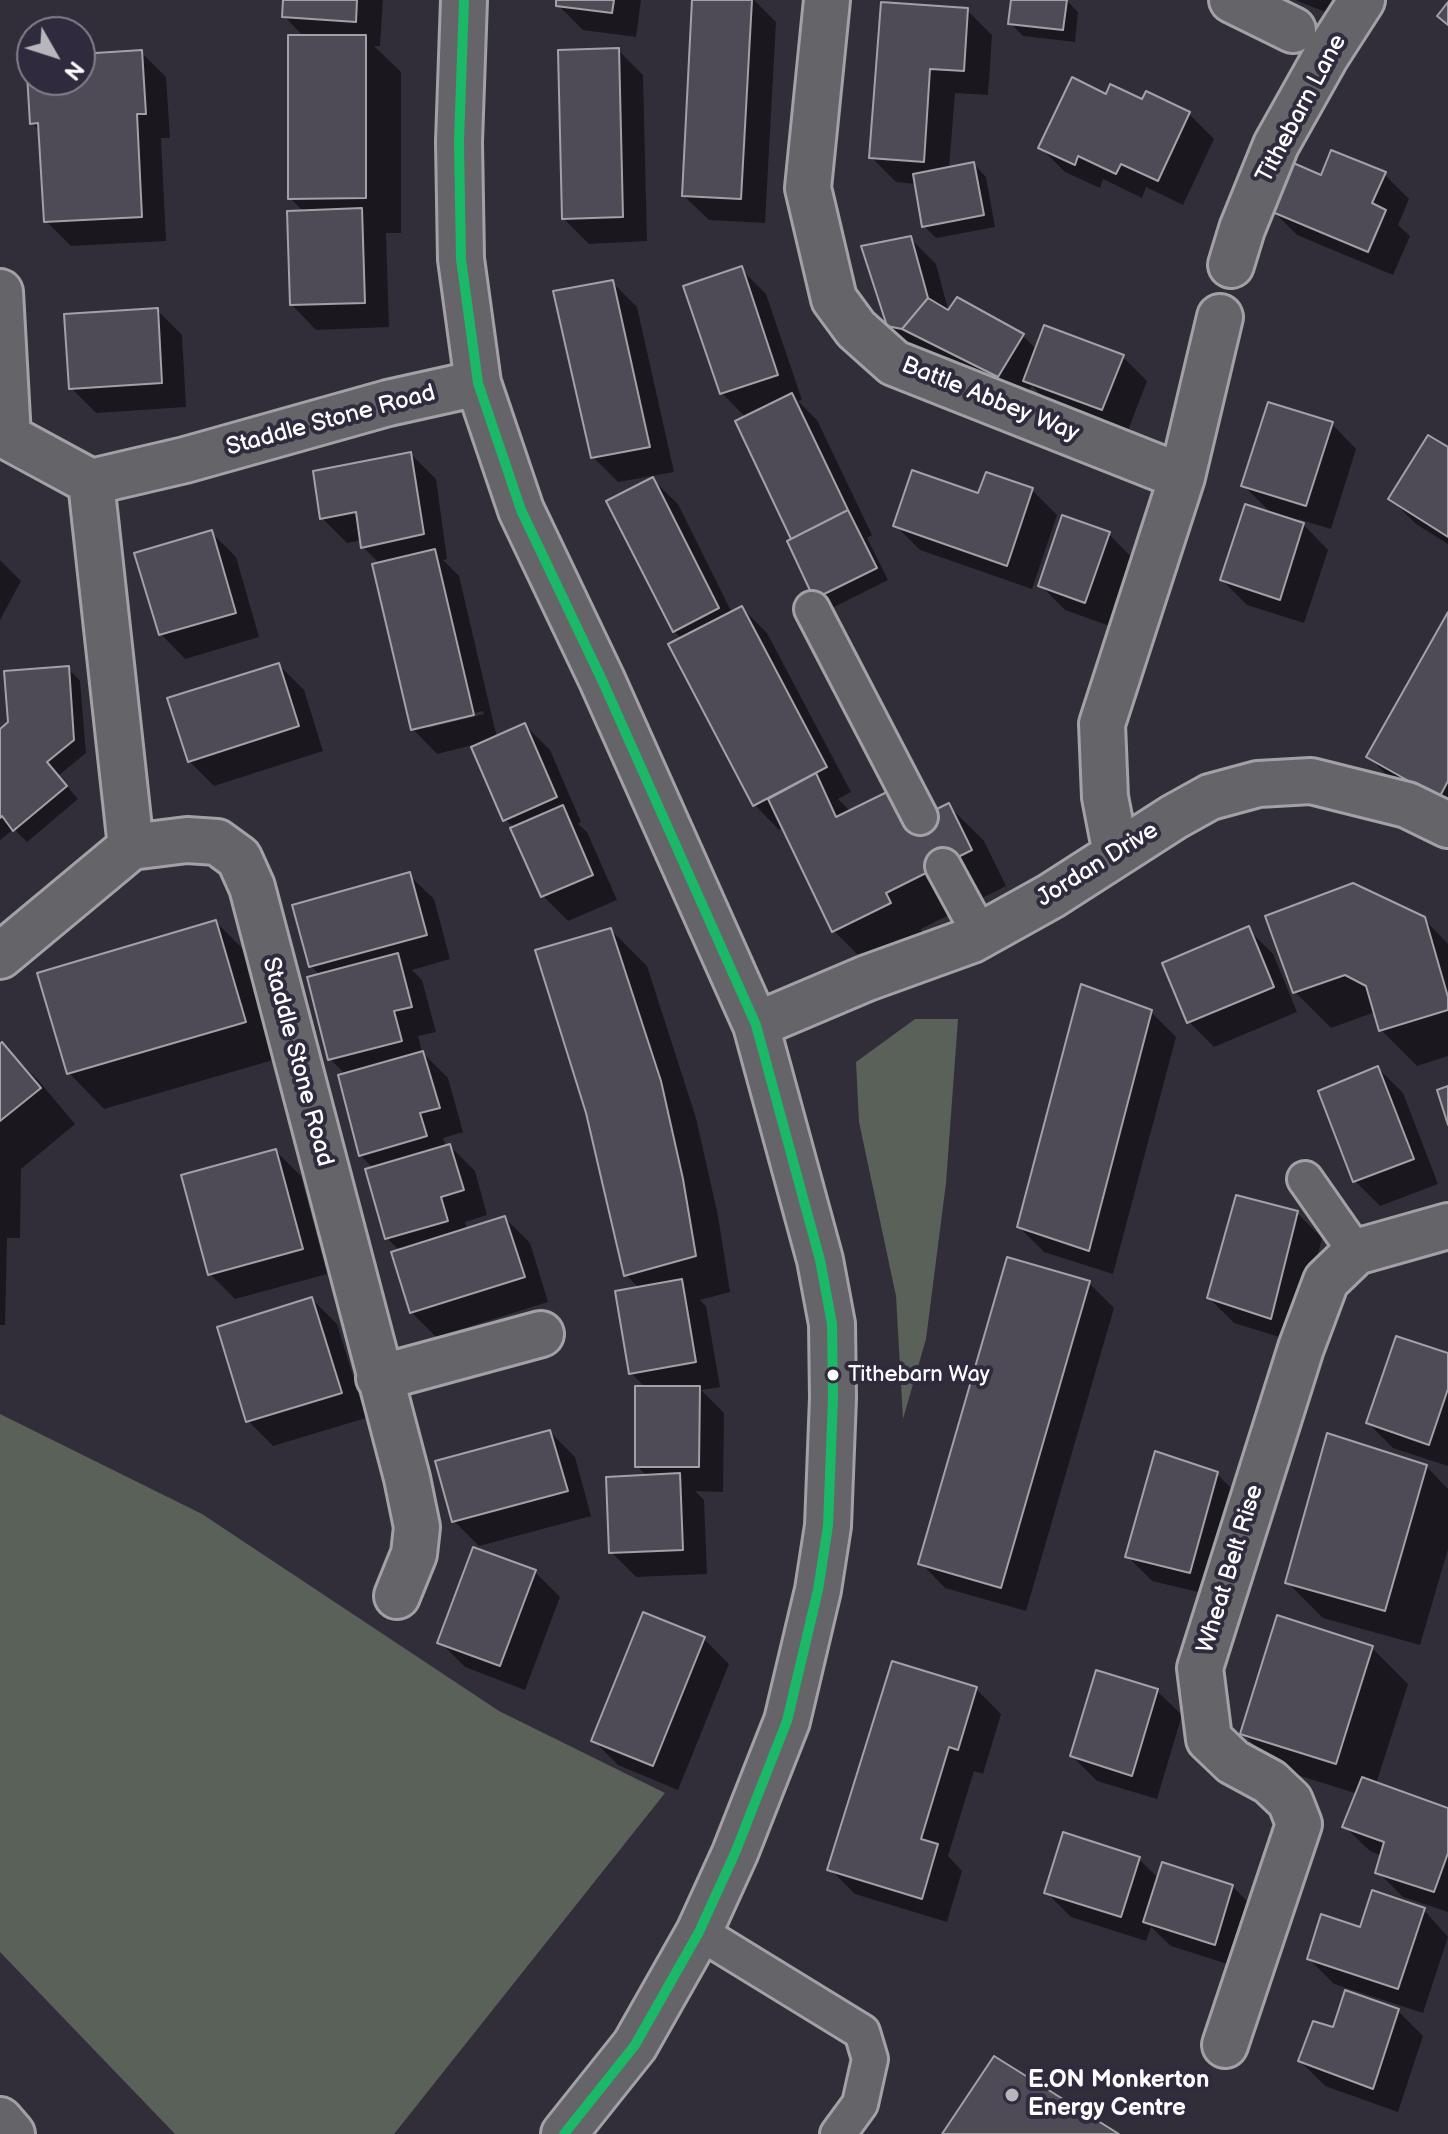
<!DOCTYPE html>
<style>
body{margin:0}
#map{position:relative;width:1448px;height:2134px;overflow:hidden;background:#312e39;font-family:"Balsamiq Sans",sans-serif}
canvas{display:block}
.north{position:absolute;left:16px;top:16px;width:80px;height:80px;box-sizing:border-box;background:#2f2a3d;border:2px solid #827f8b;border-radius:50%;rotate:129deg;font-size:22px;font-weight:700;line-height:32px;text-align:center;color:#fff}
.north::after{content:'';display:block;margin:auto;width:28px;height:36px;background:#b7b6ba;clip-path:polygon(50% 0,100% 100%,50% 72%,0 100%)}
</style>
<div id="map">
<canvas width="1448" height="2134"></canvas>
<div class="north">N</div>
</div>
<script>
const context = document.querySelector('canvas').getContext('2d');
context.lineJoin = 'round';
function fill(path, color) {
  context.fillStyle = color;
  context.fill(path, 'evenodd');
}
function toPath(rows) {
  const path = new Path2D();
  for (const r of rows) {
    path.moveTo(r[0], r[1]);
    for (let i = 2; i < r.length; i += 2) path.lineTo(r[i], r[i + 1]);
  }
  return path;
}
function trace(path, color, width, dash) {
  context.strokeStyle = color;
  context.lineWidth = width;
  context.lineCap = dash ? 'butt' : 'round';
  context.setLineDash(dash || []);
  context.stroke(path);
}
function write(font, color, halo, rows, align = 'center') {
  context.font = font + ' "Balsamiq Sans",sans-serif';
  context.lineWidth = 8;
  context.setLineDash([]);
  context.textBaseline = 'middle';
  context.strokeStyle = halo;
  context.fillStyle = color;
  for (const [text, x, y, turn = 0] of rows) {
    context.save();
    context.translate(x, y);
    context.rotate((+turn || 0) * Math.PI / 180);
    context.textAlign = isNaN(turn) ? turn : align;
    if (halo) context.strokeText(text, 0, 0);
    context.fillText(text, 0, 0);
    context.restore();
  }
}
fill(toPath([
 [915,1019,958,1019,946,1183,926,1339,903,1419,896,1296,859,1122,856,1062],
 [0,1414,202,1514,499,1711,665,1793,394,2134,175,2134,0,1952]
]), '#596159');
fill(toPath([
 [285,0,383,0,380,46,374,46,401,72,401,233,386,233,389,327,316,330,292,305,304,212,290,198,304,37,284,16],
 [558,0,641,0,636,37,583,30,558,5],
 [694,0,754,0,776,22,765,223,709,220,684,196],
 [1013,0,1066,0,1078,12,1075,42,1023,36,1010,23],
 [1295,0,1360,0,1351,22],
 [967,10,992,35,988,95,955,93,949,169,974,164,986,177,995,227,936,238,924,226,916,184,896,182,871,157],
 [618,50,643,75,647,241,589,244,564,219],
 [141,52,166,77,170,138,161,138,166,241,71,246,46,221,41,132,32,123,28,59,32,58,32,80,80,80,80,56],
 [1107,96,1189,114,1214,139,1183,205,1146,187,1142,198,1103,179,1100,188,1065,172,1040,147],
 [1384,174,1409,199,1398,225,1410,236,1393,275,1297,235,1272,210,1322,177],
 [911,239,936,264,949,313,958,300,1023,336,1037,350,1122,356,1147,381,1127,433,1050,405,1032,386,1023,400,914,350,889,325],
 [741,269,766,294,802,400,798,401,817,420,872,535,867,538,888,580,828,610,794,540,746,418,722,393],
 [612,282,637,307,674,472,618,482,593,457],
 [157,310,182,335,186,407,96,413,71,388],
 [1332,424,1356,449,1331,529,1298,519,1328,550,1304,623,1247,605,1222,580,1273,515,1244,486],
 [1448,450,1448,544,1416,524,1391,499],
 [411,454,436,479,447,559,443,560,459,576,497,738,525,725,550,750,581,822,578,824,587,832,617,900,568,921,543,896,514,828,505,819,473,745,437,754,413,729,380,564,363,547,362,540,347,543,322,518],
 [483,711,484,714,428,728,428,724],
 [653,480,678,504,732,613,742,608,767,633,851,792,838,799,851,812,916,821,948,805,984,841,1006,886,921,929,925,939,870,967,834,931,784,827,779,830,755,805,682,639,674,631],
 [1032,490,1057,515,1032,589,920,550,895,525,979,495],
 [211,532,236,557,259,637,185,659,161,634],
 [1109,534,1133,559,1110,626,1065,610,1040,585],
 [0,560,21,581,0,620],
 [1448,616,1448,817,1404,792,1369,757],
 [279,665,304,690,323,751,214,786,189,761],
 [68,668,80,681,86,753,58,776,78,799,27,842,14,829,0,840,0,732],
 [409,875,434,899,450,959,412,970,422,980,436,1032,418,1036,422,1052,448,1078,463,1132,443,1138,446,1147,450,1146,475,1171,487,1215,465,1222,467,1230,505,1218,530,1243,548,1302,436,1337,411,1312,400,1251,387,1238,374,1169,360,1155,346,1075,330,1059,320,975,311,966],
 [1424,919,1448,944,1448,1056,1417,1066,1381,1030,1375,1012,1331,1028,1295,992],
 [216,922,252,958,280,1058,104,1109,69,1073],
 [1248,929,1273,954,1297,1012,1214,1047,1189,1022],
 [611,930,647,966,696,1118,718,1216,730,1292,700,1300,706,1306,720,1387,701,1390,724,1413,723,1492,695,1491,704,1500,707,1574,636,1577,611,1552,648,1477,637,1466,646,1388,631,1373,639,1288,626,1275],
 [1151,1012,1176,1037,1113,1274,1044,1252,1019,1227],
 [2,1044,38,1080,75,1124,21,1169,20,1238,7,1238,5,1325,0,1325,0,1046],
 [1378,1068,1403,1093,1438,1184,1380,1206,1355,1181],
 [276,1151,301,1176,327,1274,235,1299,210,1274],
 [1297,1213,1322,1238,1296,1342,1234,1323,1209,1298],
 [1089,1283,1114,1308,1026,1611,945,1588,921,1563],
 [312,1299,337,1324,366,1418,273,1446,248,1421],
 [1448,1356,1448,1466,1393,1448,1368,1423],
 [550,1432,575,1457,591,1516,479,1546,454,1521],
 [1426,1466,1448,1489,1448,1549,1420,1645,1323,1618,1287,1582],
 [1217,1474,1242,1499,1215,1596,1152,1581,1127,1556],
 [535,1572,560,1597,525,1690,465,1667,440,1642],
 [644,1614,704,1639,729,1664,678,1790,618,1765,593,1740],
 [1372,1648,1408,1684,1376,1784,1448,1811,1448,1912,1403,1897,1378,1872,1382,1856,1370,1851,1345,1827,1358,1794,1278,1769,1242,1733],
 [976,1689,1001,1714,983,1774,974,1771,948,1856,962,1871,947,1922,855,1894,830,1869],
 [1157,1691,1182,1715,1157,1799,1097,1781,1072,1756],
 [1139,1859,1159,1879,1232,1886,1257,1911,1240,1968,1171,1946,1151,1927,1146,1941,1071,1917,1046,1892],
 [1424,1910,1448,1937,1423,2013,1334,1984,1309,1959,1362,1929],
 [1398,2011,1423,2036,1398,2112,1325,2086,1300,2061,1334,2029]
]), '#0007');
const building = toPath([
 [283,0,357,0,356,22,282,17,283,0],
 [556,0,614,0,612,13,556,6,556,0],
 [692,0,752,0,741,199,682,196,692,0],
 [1011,0,1067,0,1063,30,1008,24,1011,0],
 [881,2,968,8,964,71,930,69,924,162,869,158,881,2],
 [1448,2,1448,25,1437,16,1448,2],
 [288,35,366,35,366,198,288,199,288,35],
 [619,48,623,217,562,219,558,50,619,48],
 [142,50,146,114,137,114,142,217,44,222,38,123,30,124,26,57,32,56,32,80,80,80,80,54,142,50],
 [1072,77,1106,94,1110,84,1142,99,1146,91,1190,112,1158,181,1121,164,1116,174,1078,156,1075,165,1038,148,1072,77],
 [1331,150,1386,172,1372,203,1386,210,1368,252,1270,211,1291,162,1321,175,1331,150],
 [974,162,984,215,922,227,913,174,974,162],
 [362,208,365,303,290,305,287,211,362,208],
 [911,236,928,298,902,329,887,326,861,246,911,236],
 [742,266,778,375,720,394,683,286,742,266],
 [613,280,650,447,591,458,553,291,613,280],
 [957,297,1024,334,998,377,902,329,928,298,948,310,957,297],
 [158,308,162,383,69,389,64,314,158,308],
 [1044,325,1124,355,1102,410,1023,381,1044,325],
 [792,393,848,510,791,539,735,421,792,393],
 [1268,402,1333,422,1306,506,1241,486,1268,402],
 [1428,435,1448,447,1448,537,1388,499,1428,435],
 [411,452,424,534,361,548,356,512,320,519,313,471,411,452],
 [912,470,978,493,986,472,1033,488,1007,566,893,526,912,470],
 [653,477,719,608,673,632,606,501,653,477],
 [1245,504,1304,523,1280,600,1220,580,1245,504],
 [848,510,877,568,814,599,787,541,848,510],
 [1062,515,1110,532,1085,603,1038,586,1062,515],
 [212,530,236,613,159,635,134,553,212,530],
 [435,549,474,715,411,730,372,564,435,549],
 [742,606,827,767,753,806,668,644,742,606],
 [1448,612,1448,781,1439,798,1366,757,1448,612],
 [279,663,299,726,188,762,167,698,279,663],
 [69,666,74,740,47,762,67,786,13,831,2,816,0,818,0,729,8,722,4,671,69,666],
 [525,723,557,797,503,821,471,747,525,723],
 [816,773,836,817,889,791,906,824,949,803,972,850,886,893,891,903,832,932,768,799,816,773],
 [563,805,593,875,541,897,510,828,563,805],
 [410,872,427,935,309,967,292,905,410,872],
 [1353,883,1425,917,1448,997,1448,1010,1379,1031,1366,986,1345,975,1293,993,1265,916,1353,883],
 [216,920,246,1022,67,1074,37,973,216,920],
 [1249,926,1274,987,1187,1023,1162,963,1249,926],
 [611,928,661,1081,683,1179,696,1256,624,1276,586,1113,535,950,611,928],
 [398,953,412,1007,394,1011,402,1041,328,1060,307,977,398,953],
 [1081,984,1152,1010,1089,1251,1017,1227,1081,984],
 [2,1042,41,1088,0,1121,0,1044,2,1042],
 [423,1051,440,1108,420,1113,427,1136,359,1156,338,1075,423,1051],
 [1378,1066,1414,1159,1353,1182,1318,1091,1378,1066],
 [1448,1086,1448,1125,1437,1090,1448,1086],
 [450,1144,464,1190,441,1197,448,1221,385,1239,365,1169,450,1144],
 [276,1149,303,1249,208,1275,181,1175,276,1149],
 [1236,1195,1298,1211,1271,1319,1207,1298,1236,1195],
 [505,1216,525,1277,410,1313,391,1252,505,1216],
 [1007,1257,1090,1281,1001,1588,918,1564,1007,1257],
 [682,1279,696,1362,629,1374,615,1291,682,1279],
 [312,1297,342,1393,246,1422,217,1327,312,1297],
 [1396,1336,1448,1353,1448,1389,1429,1445,1366,1423,1396,1336],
 [635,1386,700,1386,699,1467,635,1467,635,1386],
 [550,1430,568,1491,452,1522,435,1461,550,1430],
 [1327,1433,1427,1465,1385,1611,1285,1583,1327,1433],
 [1155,1451,1218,1472,1190,1573,1125,1557,1155,1451],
 [680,1473,683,1550,609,1553,606,1477,680,1473],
 [473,1547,536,1570,500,1666,437,1643,473,1547],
 [643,1612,705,1637,653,1766,591,1741,643,1612],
 [1277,1615,1373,1646,1336,1764,1240,1734,1277,1615],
 [892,1661,977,1687,958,1750,949,1747,921,1839,938,1844,922,1899,827,1870,892,1661],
 [1096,1670,1158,1689,1132,1776,1070,1756,1096,1670],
 [1362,1777,1448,1808,1448,1853,1434,1892,1375,1873,1384,1842,1342,1827,1362,1777],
 [1063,1832,1140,1857,1121,1917,1044,1893,1063,1832],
 [1162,1862,1233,1885,1215,1945,1143,1922,1162,1862],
 [1372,1890,1425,1908,1398,1989,1307,1959,1321,1914,1360,1927,1372,1890],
 [1345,1990,1399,2009,1373,2089,1298,2061,1313,2021,1333,2027,1345,1990],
 [994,2056,1119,2134,942,2134,994,2056]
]);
fill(building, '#4e4b56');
trace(building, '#a2a1a6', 2);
const service = toPath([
 [812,609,920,817],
 [943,866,980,934],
 [1305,1179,1356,1252],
 [699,1932,862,2032,870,2059,860,2104,838,2134]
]);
const minor = toPath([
 [464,0,459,142,461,259,478,383,521,510,602,680,756,1025,820,1260,832,1324,833,1398,828,1526,818,1590,787,1721,735,1853,699,1932,635,2045,564,2134],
 [827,0,808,188,834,299,856,329,894,363,1182,477],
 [1232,0,1293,30],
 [1231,265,1242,229,1276,145,1326,56,1362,0],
 [0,292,8,437,91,482,185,460,388,403,478,383],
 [91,482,131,847],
 [1116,854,1105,797,1102,724,1182,477,1220,317],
 [0,956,131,847,187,840,217,842,239,858,252,887,407,1478,417,1527,414,1554,397,1596],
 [756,1025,867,978,972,940,1051,896,1174,817,1210,797,1258,784,1311,781,1407,805,1448,825],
 [379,1378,541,1334],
 [1225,2045,1299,1824,1290,1801,1270,1782,1233,1762,1209,1739,1200,1668,1301,1348,1326,1281,1356,1252,1448,1226]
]);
const motorway = toPath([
 [0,2120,12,2134]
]);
trace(service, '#a2a1a6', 40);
trace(minor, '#a2a1a6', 50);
trace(motorway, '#a2a1a6', 50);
trace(service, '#656469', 34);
trace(minor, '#656469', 44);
trace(motorway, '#656469', 44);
trace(toPath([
 [464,0,459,142,461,259,478,383,521,510,602,680,756,1025,820,1260,832,1324,833,1398,828,1526,818,1590,787,1721,735,1853,699,1932,635,2045,564,2134]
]), '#1ab867', 10);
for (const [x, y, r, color] of [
 [833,1375,7,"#fff"],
 [1012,2095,8,"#b7b6ba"]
]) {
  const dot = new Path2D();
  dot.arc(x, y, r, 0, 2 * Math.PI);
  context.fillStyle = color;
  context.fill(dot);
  trace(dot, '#2f2a3d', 3);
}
write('22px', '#fff', '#2f2a3d', [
 ["Tithebarn Way",848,1375]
], 'left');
write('24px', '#fff', '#2f2a3d', [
 ["Tithebarn Lane",1302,109,-62],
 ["Battle Abbey Way",990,400,22],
 ["Staddle Stone Road",331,421,-15],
 ["Jordan Drive",1098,865,-32],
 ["Staddle Stone Road",297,1062,75],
 ["Wheat Belt Rise",1231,1569,-73]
]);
write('bold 24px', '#fff', '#2f2a3d', [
 ["E.ON Monkerton",1028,2081],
 ["Energy Centre",1028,2109]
], 'left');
</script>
